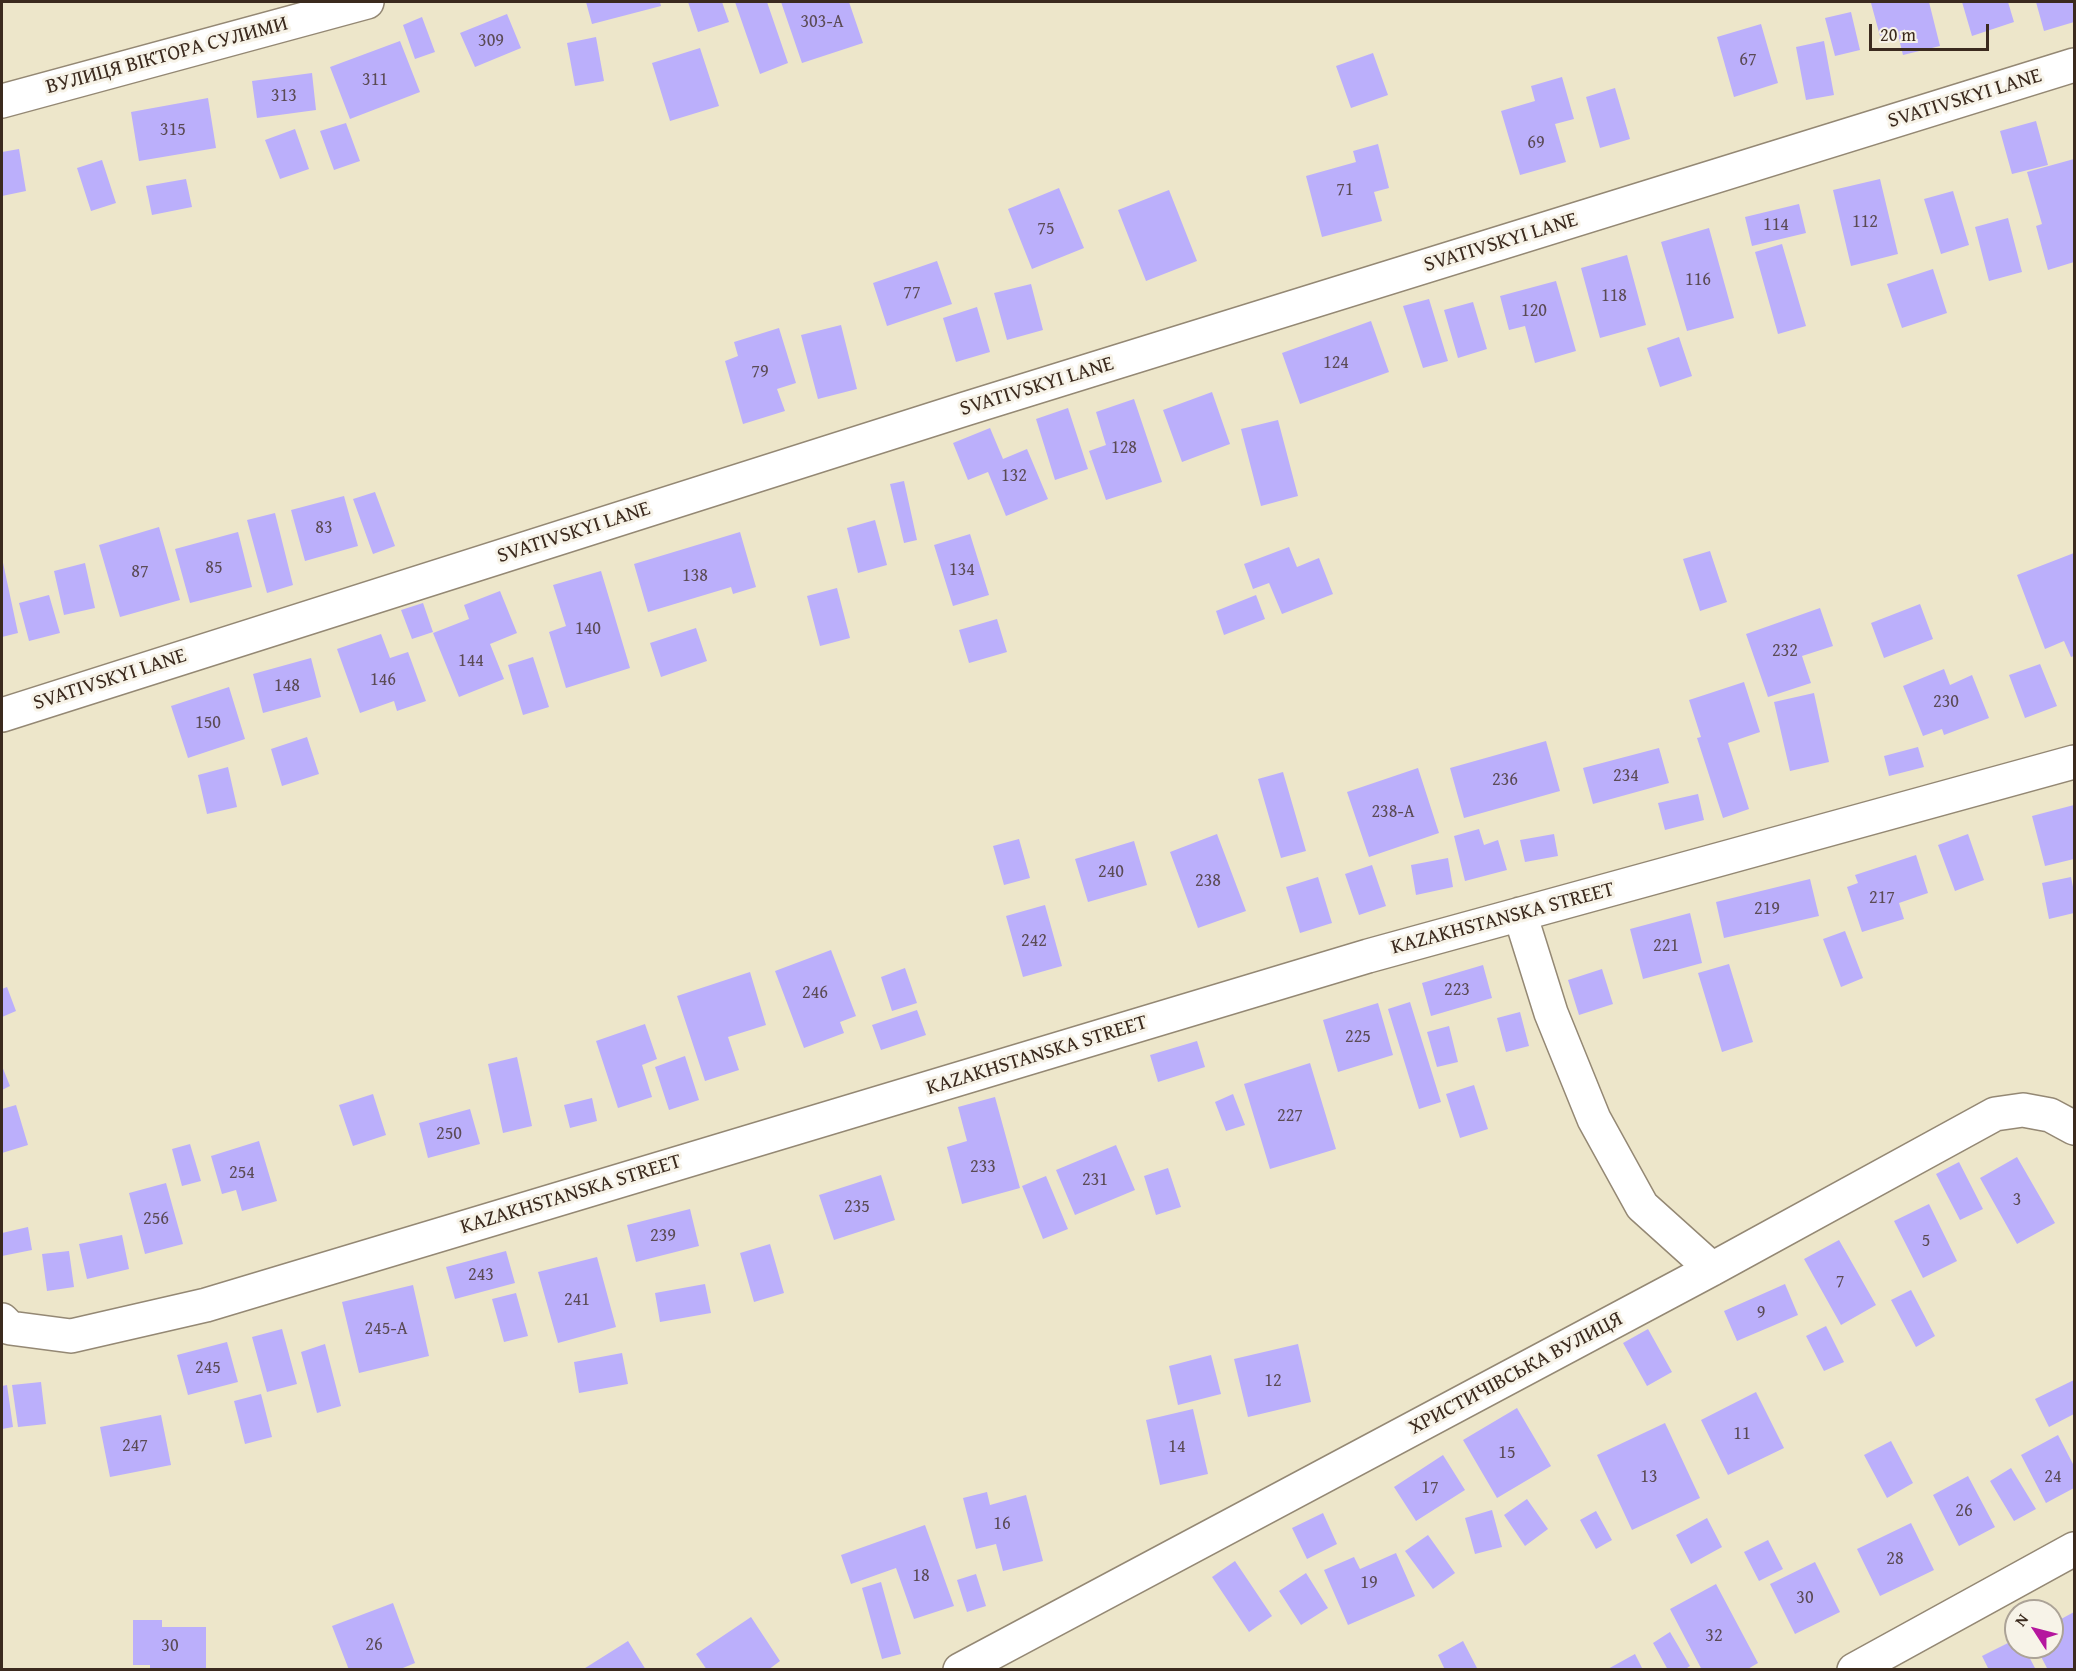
<!DOCTYPE html>
<meta charset="utf-8">
<style>
body{margin:0}
#map{position:relative;width:2076px;height:1671px;overflow:hidden;background:#ede6ca;font-family:"Gentium Book Plus",serif}
canvas{display:block}
.frame{position:absolute;inset:0;border:3px solid #3b2a1e;pointer-events:none}
.north{position:absolute;left:2004px;top:1599px;width:60px;height:60px;box-sizing:border-box;background:#f7f3e8;border:2px solid #aca397;border-radius:50%;rotate:306deg;font-size:16px;font-weight:700;line-height:24px;text-align:center;color:#3b2a1e}
.north::after{content:'';display:block;margin:auto;width:21px;height:27px;background:#b5179e;clip-path:polygon(50% 0,100% 100%,50% 72%,0 100%)}
.scale{position:absolute;left:1869px;top:24px;width:120px;height:27px;box-sizing:border-box;border:3px solid #3b2a1e;border-top:0;padding-left:8px;font-size:18px;line-height:21px;white-space:nowrap;color:#3b2a1e;-webkit-text-stroke:4px #f7f3e8;paint-order:stroke}
</style>
<div id="map">
<canvas width="2076" height="1671"></canvas>
<div class="frame"></div>
<div class="north">N</div>
<div class="scale">20 m</div>
</div>
<script>
const context = document.querySelector('canvas').getContext('2d');
context.lineJoin = 'round';
function fill(path, color) {
  context.fillStyle = color;
  context.fill(path, 'evenodd');
}
function toPath(rows) {
  const path = new Path2D();
  for (const r of rows) {
    path.moveTo(r[0], r[1]);
    for (let i = 2; i < r.length; i += 2) path.lineTo(r[i], r[i + 1]);
  }
  return path;
}
function trace(path, color, width, dash) {
  context.strokeStyle = color;
  context.lineWidth = width;
  context.lineCap = dash ? 'butt' : 'round';
  context.setLineDash(dash || []);
  context.stroke(path);
}
function write(font, color, halo, rows, align = 'center') {
  context.font = font + ' "Gentium Book Plus",serif';
  context.lineWidth = 6;
  context.setLineDash([]);
  context.textBaseline = 'middle';
  context.strokeStyle = halo;
  context.fillStyle = color;
  for (const [text, x, y, turn = 0] of rows) {
    context.save();
    context.translate(x, y);
    context.rotate((+turn || 0) * Math.PI / 180);
    context.textAlign = isNaN(turn) ? turn : align;
    if (halo) context.strokeText(text, 0, 0);
    context.fillText(text, 0, 0);
    context.restore();
  }
}
fill(toPath([
 [586,2,660,2,661,6,592,24],
 [688,2,722,2,729,22,698,32],
 [735,2,767,2,788,63,760,74],
 [781,2,849,2,863,43,802,63],
 [1877,2,1929,2,1940,46,1903,55,1897,31,1880,36,1871,3],
 [1962,2,2008,2,2014,22,1972,36],
 [2036,2,2074,2,2074,22,2044,31],
 [1851,12,1860,50,1835,56,1825,18],
 [507,14,521,48,475,67,460,33],
 [422,17,435,52,415,59,403,25],
 [1761,24,1778,83,1734,97,1717,37],
 [596,37,604,81,575,86,567,43],
 [400,41,420,92,350,119,330,67],
 [1824,41,1834,95,1806,100,1796,47],
 [700,48,719,106,670,121,652,63],
 [1373,53,1388,95,1351,108,1336,66],
 [312,73,316,110,257,118,252,81],
 [1562,77,1574,119,1555,124,1566,162,1520,175,1501,111,1535,101,1531,86],
 [1615,88,1630,139,1600,148,1586,97],
 [208,98,216,148,139,161,131,112],
 [2036,121,2048,165,2012,174,2000,131],
 [346,123,360,161,334,170,320,131],
 [295,129,309,169,280,179,265,140],
 [1378,144,1389,188,1374,192,1382,221,1322,237,1306,176,1356,162,1353,151],
 [19,149,26,191,2,196,2,152],
 [2074,159,2074,262,2048,270,2036,226,2042,224,2027,172],
 [102,160,116,203,91,211,77,168],
 [186,179,192,207,152,215,146,186],
 [1880,179,1898,254,1851,266,1833,190],
 [1059,188,1084,248,1032,269,1008,209],
 [1169,190,1197,261,1146,281,1118,210],
 [1953,191,1969,245,1941,254,1924,199],
 [1799,204,1806,233,1752,246,1745,217],
 [2008,218,2022,272,1989,281,1975,227],
 [1709,228,1734,318,1687,331,1661,242],
 [1782,244,1806,326,1778,334,1755,252],
 [1627,255,1646,325,1600,338,1581,268],
 [937,261,952,304,887,326,873,283],
 [1933,269,1947,313,1902,328,1887,284],
 [1556,281,1576,351,1535,363,1525,326,1509,330,1500,296],
 [1031,284,1043,330,1007,340,994,293],
 [1429,299,1448,361,1423,368,1403,306],
 [1473,302,1487,349,1458,358,1444,310],
 [977,307,990,352,956,362,943,318],
 [1371,321,1389,372,1300,404,1282,353],
 [841,325,857,389,818,399,801,335],
 [779,328,796,383,777,389,785,411,743,424,725,361,738,356,734,342],
 [1679,337,1692,376,1660,387,1647,348],
 [1212,392,1230,444,1182,462,1163,410],
 [1134,399,1162,482,1106,500,1089,451,1106,445,1096,412],
 [1068,408,1088,469,1055,480,1036,419],
 [1278,420,1298,496,1261,506,1241,429],
 [990,428,1003,459,1027,449,1048,499,1006,516,988,472,968,480,953,443],
 [904,481,917,540,904,543,890,484],
 [375,492,395,546,373,554,353,499],
 [344,496,358,546,305,561,291,510],
 [275,513,293,585,267,593,247,520],
 [875,520,887,565,858,573,847,528],
 [159,527,180,600,120,617,99,545],
 [238,532,252,587,190,603,175,549],
 [740,532,756,587,733,594,731,587,648,612,634,564],
 [970,534,989,595,953,606,934,545],
 [1289,547,1297,567,1319,558,1333,594,1282,614,1269,583,1253,589,1244,564],
 [1710,551,1727,602,1700,611,1683,559],
 [2074,553,2074,656,2071,657,2064,641,2045,649,2017,575],
 [2,558,18,633,2,637],
 [85,563,95,608,64,615,54,571],
 [601,571,630,668,566,688,549,632,566,626,553,585],
 [837,588,850,638,820,646,807,596],
 [500,591,517,633,490,644,504,679,459,697,433,633,469,619,464,605],
 [49,595,60,633,29,641,19,603],
 [1256,595,1265,619,1224,635,1216,611],
 [423,603,433,632,412,639,401,610],
 [1920,604,1933,639,1884,658,1871,623],
 [1820,608,1833,646,1802,656,1811,683,1768,697,1746,634],
 [997,619,1007,652,969,663,959,630],
 [696,628,707,661,661,677,650,643],
 [381,634,390,658,408,652,426,701,397,711,394,701,360,713,337,649],
 [533,657,549,707,523,715,508,665],
 [311,658,321,697,263,713,253,674],
 [2040,664,2057,706,2025,718,2009,675],
 [1944,669,1950,685,1972,675,1989,718,1944,735,1942,729,1923,736,1903,686],
 [1744,682,1760,732,1728,743,1749,809,1723,818,1697,738,1701,737,1689,700],
 [229,687,245,739,188,758,171,706],
 [1814,693,1829,762,1790,771,1774,702],
 [307,737,319,774,282,786,271,749],
 [1546,741,1560,791,1464,818,1450,768],
 [1918,747,1924,767,1889,776,1884,756],
 [1659,748,1669,783,1593,804,1583,768],
 [228,767,237,807,207,814,198,775],
 [1418,768,1439,833,1369,857,1347,792],
 [1283,772,1306,851,1281,858,1258,779],
 [1698,794,1704,820,1665,830,1658,803],
 [2074,805,2074,859,2045,866,2032,816],
 [1479,829,1484,845,1498,840,1507,870,1465,881,1454,836],
 [1217,834,1246,911,1198,928,1170,852],
 [1554,834,1558,856,1525,862,1520,840],
 [1968,834,1984,880,1955,891,1938,845],
 [1019,839,1030,878,1004,885,993,846],
 [1134,841,1147,885,1088,902,1075,859],
 [1916,855,1928,893,1899,903,1904,919,1862,932,1847,887,1858,883,1855,875],
 [1448,858,1453,887,1416,895,1411,865],
 [1372,865,1386,906,1359,915,1345,874],
 [1318,877,1332,923,1300,933,1286,887],
 [2071,877,2074,892,2074,913,2049,919,2042,883],
 [1810,879,1819,916,1724,938,1716,902],
 [1045,905,1062,966,1023,977,1006,916],
 [1690,913,1702,963,1643,979,1630,929],
 [1845,931,1863,978,1841,987,1823,939],
 [831,950,856,1016,840,1022,844,1033,804,1048,775,971],
 [1729,964,1753,1042,1722,1052,1698,973],
 [1483,965,1492,998,1431,1016,1422,983],
 [905,968,917,1003,892,1011,881,977],
 [1602,969,1613,1004,1579,1015,1568,980],
 [750,972,766,1025,728,1037,739,1070,705,1081,677,996],
 [7,987,16,1011,2,1017,2,989],
 [1410,1002,1441,1102,1419,1109,1388,1009],
 [1378,1003,1393,1055,1338,1072,1323,1020],
 [917,1010,926,1035,881,1050,872,1025],
 [1520,1012,1529,1046,1506,1052,1497,1018],
 [645,1024,657,1059,642,1065,652,1097,618,1108,596,1041],
 [1449,1026,1458,1062,1437,1067,1427,1032],
 [1197,1041,1205,1067,1158,1082,1150,1055],
 [685,1056,699,1100,669,1110,655,1067],
 [517,1057,532,1126,503,1133,488,1064],
 [1310,1063,1336,1149,1270,1169,1244,1084],
 [2,1066,10,1086,2,1090],
 [1474,1085,1488,1129,1460,1138,1446,1094],
 [373,1094,386,1135,353,1146,339,1105],
 [1233,1094,1245,1125,1226,1131,1215,1102],
 [995,1097,1020,1188,962,1204,947,1147,967,1141,958,1107],
 [592,1098,597,1121,570,1128,564,1105],
 [16,1105,28,1145,2,1153,2,1109],
 [470,1109,480,1144,428,1158,419,1123],
 [259,1141,277,1201,242,1211,236,1190,222,1194,211,1156],
 [190,1144,201,1181,182,1186,172,1149],
 [1116,1145,1135,1190,1075,1215,1056,1170],
 [2017,1157,2055,1223,2017,1244,1980,1178],
 [1959,1162,1983,1209,1960,1220,1936,1174],
 [1168,1168,1181,1207,1156,1215,1144,1176],
 [881,1175,895,1220,834,1240,819,1195],
 [1046,1176,1068,1229,1043,1239,1022,1186],
 [166,1183,183,1244,145,1254,129,1193],
 [1929,1204,1957,1261,1923,1278,1894,1221],
 [690,1209,699,1246,636,1262,627,1225],
 [28,1227,32,1250,2,1256,2,1233],
 [122,1235,129,1269,87,1279,79,1244],
 [1839,1240,1876,1305,1841,1325,1804,1259],
 [770,1244,784,1293,754,1302,740,1253],
 [69,1251,74,1287,47,1291,42,1254],
 [506,1251,515,1283,455,1299,446,1267],
 [597,1257,616,1327,558,1343,538,1272],
 [705,1284,711,1313,660,1322,655,1293],
 [1785,1284,1798,1315,1737,1341,1724,1311],
 [413,1285,429,1356,359,1373,342,1302],
 [1911,1290,1935,1336,1916,1347,1891,1300],
 [516,1293,528,1336,504,1342,492,1299],
 [1826,1326,1844,1362,1824,1371,1806,1336],
 [282,1329,297,1384,267,1392,252,1337],
 [1648,1329,1672,1372,1647,1386,1623,1343],
 [227,1342,238,1382,188,1395,177,1355],
 [325,1344,341,1406,317,1413,301,1352],
 [1298,1344,1311,1402,1248,1417,1234,1359],
 [622,1353,628,1384,579,1393,574,1362],
 [1211,1355,1221,1394,1178,1405,1169,1366],
 [2074,1380,2074,1414,2049,1427,2035,1399],
 [41,1382,46,1424,18,1427,12,1385],
 [7,1385,13,1427,2,1429,2,1386],
 [1756,1392,1784,1448,1728,1475,1701,1420],
 [261,1394,272,1437,245,1444,234,1401],
 [1517,1408,1551,1466,1497,1498,1463,1440],
 [1193,1409,1208,1474,1160,1485,1146,1420],
 [161,1415,171,1465,110,1477,100,1427],
 [1665,1423,1700,1498,1632,1530,1597,1455],
 [2058,1435,2074,1466,2074,1488,2046,1503,2021,1455],
 [1891,1441,1913,1483,1887,1498,1864,1455],
 [1443,1455,1465,1490,1416,1521,1394,1487],
 [2011,1468,2036,1509,2014,1521,1990,1481],
 [1968,1476,1995,1527,1959,1546,1933,1495],
 [987,1492,990,1505,1026,1495,1043,1561,1003,1571,996,1544,976,1549,963,1498],
 [1527,1499,1548,1529,1525,1546,1504,1515],
 [1492,1510,1502,1547,1475,1554,1465,1518],
 [1596,1511,1612,1540,1596,1549,1580,1520],
 [1323,1513,1337,1544,1307,1559,1292,1528],
 [1707,1518,1722,1547,1691,1564,1676,1535],
 [1911,1523,1934,1570,1880,1596,1857,1549],
 [925,1525,954,1606,914,1619,896,1568,851,1584,841,1555],
 [1428,1535,1455,1573,1433,1589,1405,1551],
 [1768,1540,1783,1569,1759,1581,1744,1552],
 [1396,1553,1415,1596,1348,1625,1324,1570,1354,1557,1360,1569],
 [1235,1561,1272,1616,1249,1632,1212,1577],
 [1815,1562,1840,1612,1795,1634,1770,1584],
 [1306,1573,1328,1608,1301,1625,1279,1591],
 [976,1574,986,1606,967,1612,957,1580],
 [881,1582,901,1654,882,1659,862,1588],
 [1716,1584,1758,1663,1746,1670,1702,1670,1670,1609],
 [393,1603,415,1663,398,1670,349,1670,332,1626],
 [2074,1612,2074,1669,2048,1670,2036,1647,2052,1647,2052,1624],
 [751,1617,780,1661,768,1670,707,1670,696,1654],
 [133,1620,162,1620,162,1627,206,1627,206,1670,150,1670,150,1665,133,1665],
 [1670,1632,1690,1666,1684,1670,1668,1670,1653,1643],
 [2016,1639,2016,1647,2024,1647,2036,1670,1989,1670,1982,1656],
 [628,1641,646,1670,582,1670],
 [1463,1641,1478,1670,1445,1670,1438,1655],
 [1635,1654,1643,1670,1606,1670]
]), '#bbaffb');
const minor = toPath([
 [2,101,367,2],
 [2,715,965,409,2074,65],
 [1520,914,1551,1013,1594,1119,1642,1206,1712,1269],
 [2,1320,10,1328,71,1336,206,1305,1368,956,2074,762],
 [960,1670,1712,1269,1995,1114,2023,1110,2050,1115,2074,1128],
 [1854,1670,2074,1549]
]);
trace(minor, '#948874', 36);
trace(minor, '#fff', 33);
write('18px', '#5b4b55', null, [
 ["303-А",822,22],
 ["309",491,41],
 ["67",1748,60],
 ["311",375,80],
 ["313",284,96],
 ["315",173,130],
 ["69",1536,143],
 ["71",1345,190],
 ["112",1865,222],
 ["114",1776,225],
 ["75",1046,229],
 ["116",1698,280],
 ["77",912,293],
 ["118",1614,296],
 ["120",1534,311],
 ["124",1336,363],
 ["79",760,372],
 ["128",1124,448],
 ["132",1014,476],
 ["83",324,528],
 ["85",214,568],
 ["134",962,570],
 ["87",140,572],
 ["138",695,576],
 ["140",588,629],
 ["232",1785,651],
 ["144",471,661],
 ["146",383,680],
 ["148",287,686],
 ["230",1946,702],
 ["150",208,723],
 ["234",1626,776],
 ["236",1505,780],
 ["238-А",1393,812],
 ["240",1111,872],
 ["238",1208,881],
 ["217",1882,898],
 ["219",1767,909],
 ["242",1034,941],
 ["221",1666,946],
 ["223",1457,990],
 ["246",815,993],
 ["225",1358,1037],
 ["227",1290,1116],
 ["250",449,1134],
 ["233",983,1167],
 ["254",242,1173],
 ["231",1095,1180],
 ["3",2017,1200],
 ["235",857,1207],
 ["256",156,1219],
 ["239",663,1236],
 ["5",1926,1241],
 ["243",481,1275],
 ["7",1840,1282],
 ["241",577,1300],
 ["9",1761,1313],
 ["245-А",386,1329],
 ["245",208,1368],
 ["12",1273,1381],
 ["11",1742,1434],
 ["247",135,1446],
 ["14",1177,1447],
 ["15",1507,1453],
 ["13",1649,1477],
 ["24",2053,1477],
 ["17",1430,1488],
 ["26",1964,1511],
 ["16",1002,1524],
 ["28",1895,1559],
 ["18",921,1576],
 ["19",1369,1583],
 ["30",1805,1598],
 ["32",1714,1636],
 ["26",374,1645],
 ["30",170,1646]
]);
write('21px', '#3b2a1e', '#f7f3e8', [
 ["ВУЛИЦЯ ВІКТОРА СУЛИМИ",167,56,-15],
 ["SVATIVSKYI LANE",1965,99,-17],
 ["SVATIVSKYI LANE",1501,243,-17],
 ["SVATIVSKYI LANE",1037,387,-17],
 ["SVATIVSKYI LANE",574,533,-18],
 ["SVATIVSKYI LANE",110,680,-18],
 ["KAZAKHSTANSKA STREET",1503,919,-15],
 ["KAZAKHSTANSKA STREET",1037,1056,-17],
 ["KAZAKHSTANSKA STREET",571,1195,-17],
 ["ХРИСТИЧІВСЬКА ВУЛИЦЯ",1516,1374,-28]
]);
</script>
